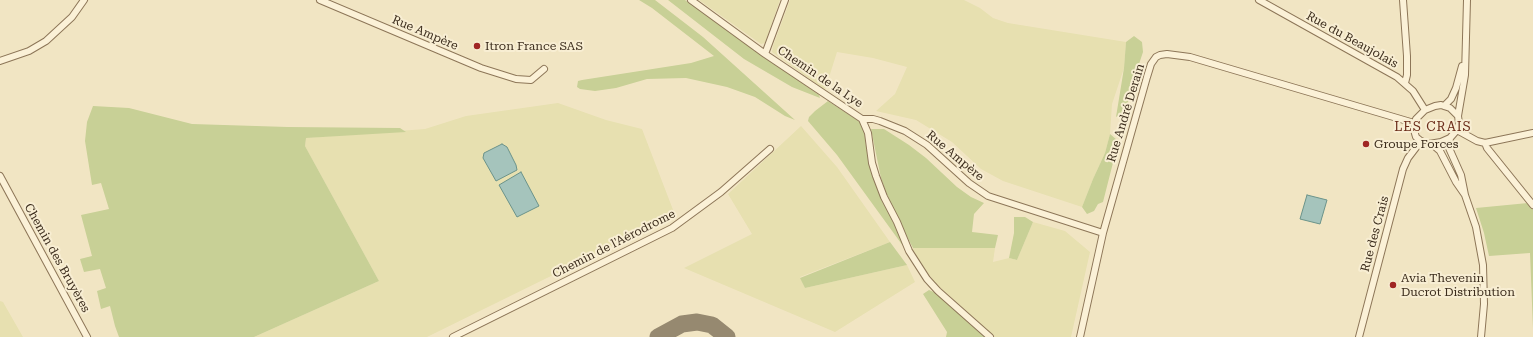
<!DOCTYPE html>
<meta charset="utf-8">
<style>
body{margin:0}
canvas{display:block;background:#f1e5c3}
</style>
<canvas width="1533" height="337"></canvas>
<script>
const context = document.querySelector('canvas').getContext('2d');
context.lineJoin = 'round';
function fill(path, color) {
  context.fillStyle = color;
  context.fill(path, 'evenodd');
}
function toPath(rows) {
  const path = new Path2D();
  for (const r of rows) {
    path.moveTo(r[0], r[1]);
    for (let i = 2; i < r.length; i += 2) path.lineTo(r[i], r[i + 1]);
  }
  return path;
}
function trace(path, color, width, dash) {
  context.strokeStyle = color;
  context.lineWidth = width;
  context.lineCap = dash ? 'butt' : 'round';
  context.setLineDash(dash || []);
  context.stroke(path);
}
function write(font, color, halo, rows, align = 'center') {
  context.font = font + ' "Roboto Serif",serif';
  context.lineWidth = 4;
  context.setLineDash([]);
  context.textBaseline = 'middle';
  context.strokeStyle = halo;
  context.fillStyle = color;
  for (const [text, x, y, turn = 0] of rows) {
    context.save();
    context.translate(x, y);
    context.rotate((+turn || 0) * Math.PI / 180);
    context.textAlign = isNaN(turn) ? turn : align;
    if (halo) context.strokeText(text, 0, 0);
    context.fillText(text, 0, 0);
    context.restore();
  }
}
fill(toPath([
 [699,0,780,0,765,43,761,44],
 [790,0,964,0,980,8,993,18,1008,23,1126,42,1124,68,1112,104,1110,134,1105,153,1093,179,1082,207,1003,181,981,169,952,142,916,120,876,111,895,94,907,67,873,58,837,52,825,90,772,52,773,46],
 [558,103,606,120,642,129,675,215,427,337,254,337,379,281,305,146,306,138,425,129,466,116],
 [801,126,837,167,890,242,800,277,805,288,907,265,915,282,835,332,684,268,752,234,728,194],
 [1033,222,1065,231,1090,252,1071,337,995,337,934,282,912,250,913,248,995,248,993,262,1009,258,1017,260],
 [0,301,3,302,23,337,0,337]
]), '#e7e0b0');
fill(toPath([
 [639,0,655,0,703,37,795,120,785,116,755,97,727,87,686,78,647,79,616,88,595,91,580,89,577,87,578,81,582,80,691,63,714,56,652,8],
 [668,0,685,0,819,95,820,98,792,87,744,59],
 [1134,36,1142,42,1143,52,1133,82,1129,100,1122,113,1116,117,1124,68,1126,42],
 [828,101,860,122,864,130,866,146,873,176,894,222,903,246,837,155,808,121,809,117,815,111],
 [93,106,129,108,192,124,288,127,400,128,406,132,306,138,305,146,379,281,254,337,119,337,115,326,110,306,101,309,97,291,106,288,100,269,84,272,80,259,92,256,81,215,109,209,101,183,92,185,85,141,87,122],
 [871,129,884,129,909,145,926,158,957,187,971,197,984,203,974,214,972,232,998,235,995,248,913,248,891,206,881,178],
 [1110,134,1117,140,1117,147,1103,202,1098,204,1094,211,1087,214,1082,207,1093,179,1105,153],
 [1528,203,1533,208,1533,329,1530,253,1489,256,1484,233,1476,208],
 [1014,217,1025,217,1033,222,1017,260,1009,258,1014,233],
 [890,242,907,265,805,288,800,278],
 [929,290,936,293,985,337,946,337,947,332,923,294]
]), '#c8d096');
const water = toPath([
 [502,144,507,147,516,165,517,170,496,181,483,158,484,153,502,144],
 [521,172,539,206,517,217,499,185,521,172],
 [1307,195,1327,200,1320,224,1300,219,1307,195]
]);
fill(water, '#a5c4bc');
trace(water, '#6b938a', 1);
trace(toPath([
 [658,337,682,324,697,322,712,325,727,337]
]), '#968970', 17);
const minor = toPath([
 [320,0,481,68,516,79,531,80,544,69],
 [691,0,765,54,862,119,868,133,872,163,876,176,884,197,897,222,909,251,927,279,938,291,990,337],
 [1259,0,1397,77,1413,91,1425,110],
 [1403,0,1407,56,1407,75,1405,83],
 [765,54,785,0],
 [0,61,29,51,46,41,72,17,84,0],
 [1441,105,1450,108,1458,116,1459,123,1457,130,1450,138,1441,142,1429,144,1421,141,1416,137,1414,130,1416,119,1425,110,1435,106,1441,105],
 [1444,106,1451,99,1456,88,1462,66],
 [1458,116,1465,75,1467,0],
 [862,119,873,119,880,121,905,131,927,145,969,183,988,196,1103,233],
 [1457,130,1477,141,1485,143,1533,133],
 [1485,143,1487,148,1533,205],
 [1432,144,1440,151,1456,182,1465,195,1461,175,1449,148,1450,138],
 [0,176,87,337],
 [1465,195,1476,227,1483,265,1484,304,1481,337],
 [453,337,672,228,721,192,770,149],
 [1080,337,1103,233,1147,77,1151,64,1156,57,1160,55,1167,54,1190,57,1414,123],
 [1359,337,1403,169,1408,158,1421,141]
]);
trace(minor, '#8d7658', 8);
trace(minor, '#fbf1d7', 6);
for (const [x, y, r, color] of [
 [477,46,4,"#a02624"],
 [1366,144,4,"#a02624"],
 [1393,285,4,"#a02624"]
]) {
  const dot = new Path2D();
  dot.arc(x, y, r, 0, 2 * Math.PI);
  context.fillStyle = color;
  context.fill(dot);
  trace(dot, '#f8eed3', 1.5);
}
write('12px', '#3c2d1d', '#f8eed3', [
 ["Rue Ampère",425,33,23],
 ["Rue du Beaujolais",1352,40,29],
 ["Chemin de la Lye",820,77,34],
 ["Rue André Derain",1126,113,-73],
 ["Rue Ampère",955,156,40],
 ["Rue des Crais",1375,234,-75],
 ["Chemin de l'Aérodrome",614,244,-27],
 ["Chemin des Bruyères",57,258,61]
]);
write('12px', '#3c2d1d', '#f8eed3', [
 ["Itron France SAS",485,46],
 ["Groupe Forces",1374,144],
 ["Avia Thevenin",1401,278],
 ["Ducrot Distribution",1401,292]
], 'left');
context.letterSpacing = '1px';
write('13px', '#6b2d1a', '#f8eed3', [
 ["LES CRAIS",1433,127]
]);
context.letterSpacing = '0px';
</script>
